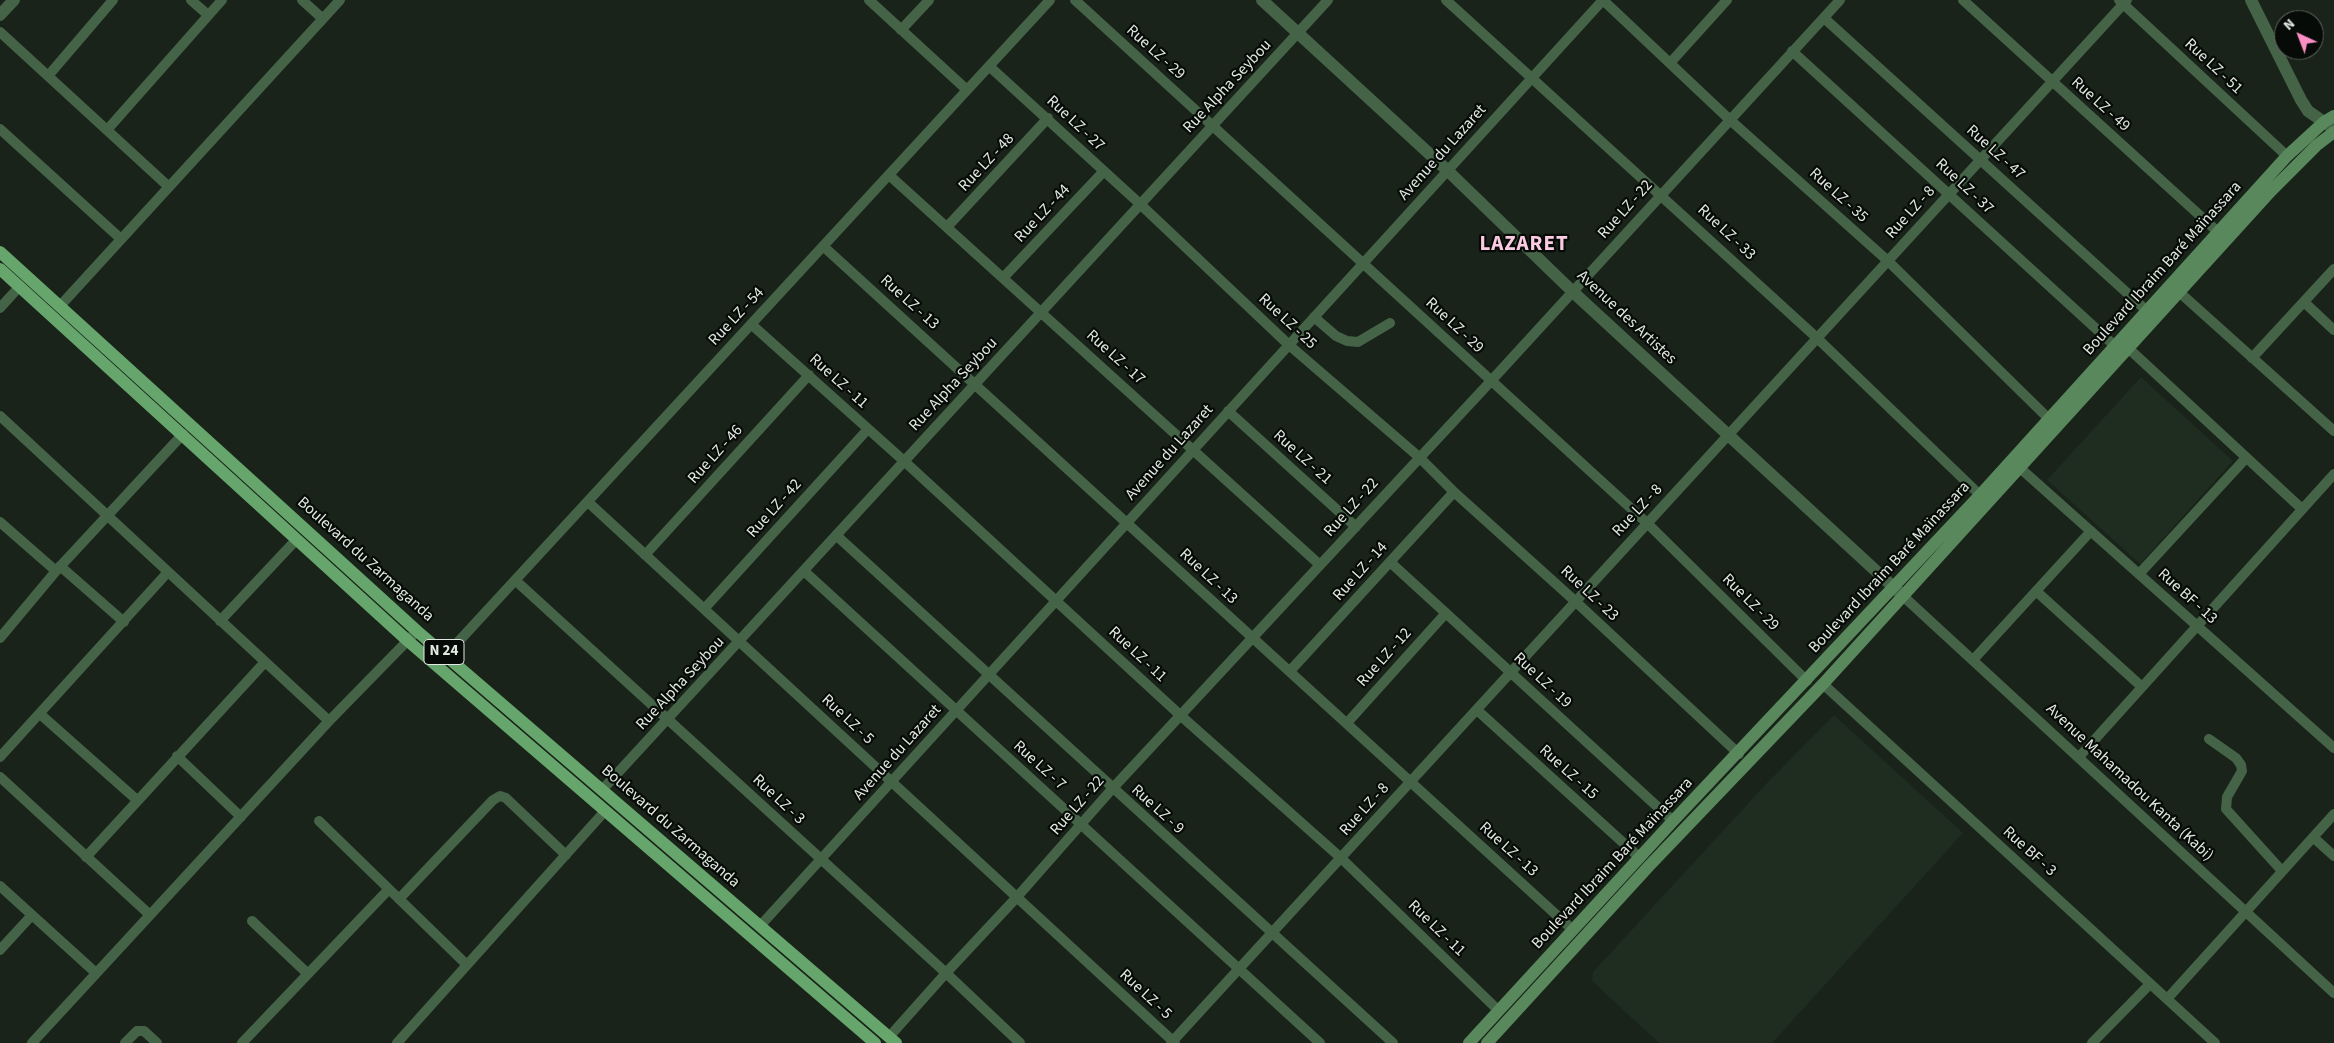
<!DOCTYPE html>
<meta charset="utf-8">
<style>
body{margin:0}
#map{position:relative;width:2334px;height:1043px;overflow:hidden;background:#192319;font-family:"Source Sans 3",sans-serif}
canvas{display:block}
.north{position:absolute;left:2274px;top:10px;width:50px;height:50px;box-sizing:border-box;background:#070b07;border:1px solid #5f645f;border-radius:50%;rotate:317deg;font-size:14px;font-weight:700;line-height:20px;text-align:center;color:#e2e9e2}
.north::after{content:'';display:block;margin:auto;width:18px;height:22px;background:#fb8fc4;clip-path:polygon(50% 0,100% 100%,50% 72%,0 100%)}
</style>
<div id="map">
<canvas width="2334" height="1043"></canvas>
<div class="north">N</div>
</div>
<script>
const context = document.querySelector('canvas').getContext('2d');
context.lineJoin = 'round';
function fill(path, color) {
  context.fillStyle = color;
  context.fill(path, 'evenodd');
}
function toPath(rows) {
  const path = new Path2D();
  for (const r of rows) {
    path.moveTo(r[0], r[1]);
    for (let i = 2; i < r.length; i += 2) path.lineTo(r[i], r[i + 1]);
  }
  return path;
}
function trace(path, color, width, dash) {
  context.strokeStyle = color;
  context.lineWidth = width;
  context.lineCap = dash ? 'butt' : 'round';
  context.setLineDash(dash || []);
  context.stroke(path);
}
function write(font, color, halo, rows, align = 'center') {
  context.font = font + ' "Source Sans 3",sans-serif';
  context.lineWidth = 4.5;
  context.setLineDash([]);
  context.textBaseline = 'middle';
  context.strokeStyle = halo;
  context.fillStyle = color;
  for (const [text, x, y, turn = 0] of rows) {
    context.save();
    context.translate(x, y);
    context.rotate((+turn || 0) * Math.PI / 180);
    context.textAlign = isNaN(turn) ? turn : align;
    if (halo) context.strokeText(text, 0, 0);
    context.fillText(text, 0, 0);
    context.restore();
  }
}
fill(toPath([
 [2141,377,2233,461,2140,564,2047,480],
 [1834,715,1963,833,1772,1043,1659,1043,1592,981,1593,972,1766,784]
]), '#1e2d1f');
trace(toPath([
 [191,0,208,15],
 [302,0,323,19],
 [869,0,967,90],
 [1075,0,1647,523,1807,681],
 [1446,0,1817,338,1980,495],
 [1603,0,1729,119,1888,261,2049,419],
 [1963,0,2218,232],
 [2119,0,2287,156],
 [1824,18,2147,311],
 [901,30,929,0],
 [0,32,169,187],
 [1792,51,2115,346],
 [1671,62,1727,0],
 [989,66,1140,204,1289,345,1419,457,1454,492,1575,601,1739,754],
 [48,76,113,0],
 [0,129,121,239],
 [107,130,222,0],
 [889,175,1320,565],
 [947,227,1048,118],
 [823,246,1573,930],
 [1003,278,1104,171],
 [2178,291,2334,431],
 [2304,302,2334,330],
 [60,306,340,0],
 [0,308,20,286],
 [1314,317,1336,336,1347,341,1358,342,1390,323],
 [751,324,904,461,1180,715,1341,858,1499,1011],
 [2127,347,2302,509],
 [2252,358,2334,269],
 [1228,411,1356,527],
 [0,416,329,721],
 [2020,468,2334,748],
 [588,502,1175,1043],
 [0,522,56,571],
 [837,536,1393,1043],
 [645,555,809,375],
 [1390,562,1673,821],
 [60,566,124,622],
 [804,571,1320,1043],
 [2139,574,2246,458],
 [515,580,946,973,1020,1043],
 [2036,591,2142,687],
 [1903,596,2334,993],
 [704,609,868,429],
 [220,621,296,540],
 [0,638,56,571,183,434],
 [447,654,1050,0],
 [1973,660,2091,531],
 [1290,671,1454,492],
 [1823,684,2215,1043],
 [1477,710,1640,858],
 [40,714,137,800],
 [1347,723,1446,613],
 [2209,739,2236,758,2241,765,2242,771,2227,797,2226,809,2282,871],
 [177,756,241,817],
 [0,757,168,572],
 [2079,757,2334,474],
 [0,777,150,915],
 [602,790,1328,0],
 [319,821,467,965],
 [2313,837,2334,856],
 [86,857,265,662],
 [0,886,96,973],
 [399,899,493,800,500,796,506,798,566,855],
 [252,921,308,974],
 [760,926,1603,0],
 [0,950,32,915],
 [2167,999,2334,814],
 [889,1037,946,973,1017,897,1112,789,1491,381,1840,0],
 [32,1043,329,721,417,631],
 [125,1043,137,1031,144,1031,157,1043],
 [242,1043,389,889],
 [397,1043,605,811],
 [1171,1043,2127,0],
 [2092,1043,2150,984]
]), '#456347', 10);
trace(toPath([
 [1262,0,1447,170,1573,292,1901,594],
 [2251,0,2301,100,2308,111,2334,129],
 [0,15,14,0]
]), '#456347', 12);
trace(toPath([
 [1469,1043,1673,821,1980,495,2287,156,2324,122,2334,116],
 [1487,1043,1649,866,1823,684,2271,191,2317,145,2334,132]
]), '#58885c', 12);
trace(toPath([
 [0,252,417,631,896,1043],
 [0,269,408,641,875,1043]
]), '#66a56c', 12);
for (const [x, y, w] of [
 [444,652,40]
]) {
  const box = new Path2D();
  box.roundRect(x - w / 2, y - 12.5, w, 25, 4);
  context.fillStyle = '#070b07';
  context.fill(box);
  trace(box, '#e2e9e2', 1);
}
write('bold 15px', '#e2e9e2', null, [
 ["N 24",444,652]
]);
write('16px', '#e2e9e2', '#070b07', [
 ["Rue LZ - 29",1155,53,42],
 ["Rue LZ - 51",2213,67,43],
 ["Rue Alpha Seybou",1228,87,-47],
 ["Rue LZ - 49",2100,105,42],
 ["Rue LZ - 27",1075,124,43],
 ["Avenue du Lazaret",1443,153,-48],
 ["Rue LZ - 47",1995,153,42],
 ["Rue LZ - 48",987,163,-47],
 ["Rue LZ - 37",1964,187,43],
 ["Rue LZ - 35",1838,196,42],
 ["Rue LZ - 22",1626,210,-48],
 ["Rue LZ - 8",1911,213,-48],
 ["Rue LZ - 44",1043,214,-47],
 ["Rue LZ - 33",1726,233,43],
 ["Boulevard Ibraim Baré Maïnassara",2163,269,-48],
 ["Rue LZ - 13",909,303,42],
 ["Rue LZ - 54",737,317,-47],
 ["Avenue des Artistes",1626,318,43],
 ["Rue LZ - 25",1287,322,43],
 ["Rue LZ - 29",1454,326,43],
 ["Rue LZ - 17",1115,358,42],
 ["Rue LZ - 11",838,382,42],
 ["Rue Alpha Seybou",954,385,-47],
 ["Avenue du Lazaret",1170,453,-48],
 ["Rue LZ - 46",716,455,-48],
 ["Rue LZ - 21",1302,458,42],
 ["Rue LZ - 22",1352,508,-48],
 ["Rue LZ - 42",775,509,-48],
 ["Rue LZ - 8",1638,511,-47],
 ["Boulevard du Zarmaganda",365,560,42],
 ["Boulevard Ibraim Baré Maïnassara",1890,568,-47],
 ["Rue LZ - 14",1361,572,-48],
 ["Rue LZ - 13",1208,577,43],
 ["Rue LZ - 23",1589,594,43],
 ["Rue BF - 13",2187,597,42],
 ["Rue LZ - 29",1750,603,45],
 ["Rue LZ - 11",1137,655,43],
 ["Rue LZ - 12",1385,658,-48],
 ["Rue LZ - 19",1542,681,43],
 ["Rue Alpha Seybou",681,684,-47],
 ["Rue LZ - 5",847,720,43],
 ["Avenue du Lazaret",898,753,-48],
 ["Rue LZ - 7",1039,766,42],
 ["Rue LZ - 15",1568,773,42],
 ["Avenue Mahamadou Kanta (Kabi)",2129,783,43],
 ["Rue LZ - 3",778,800,43],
 ["Rue LZ - 22",1078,806,-49],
 ["Rue LZ - 9",1157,810,42],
 ["Rue LZ - 8",1365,810,-48],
 ["Boulevard du Zarmaganda",670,827,41],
 ["Rue LZ - 13",1508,850,42],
 ["Rue BF - 3",2029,852,42],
 ["Boulevard Ibraim Baré Maïnassara",1613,864,-47],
 ["Rue LZ - 11",1436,929,44],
 ["Rue LZ - 5",1145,995,43]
]);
context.letterSpacing = '1px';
write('bold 21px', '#fbcbe1', '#070b07', [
 ["LAZARET",1524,245]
]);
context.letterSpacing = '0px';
</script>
